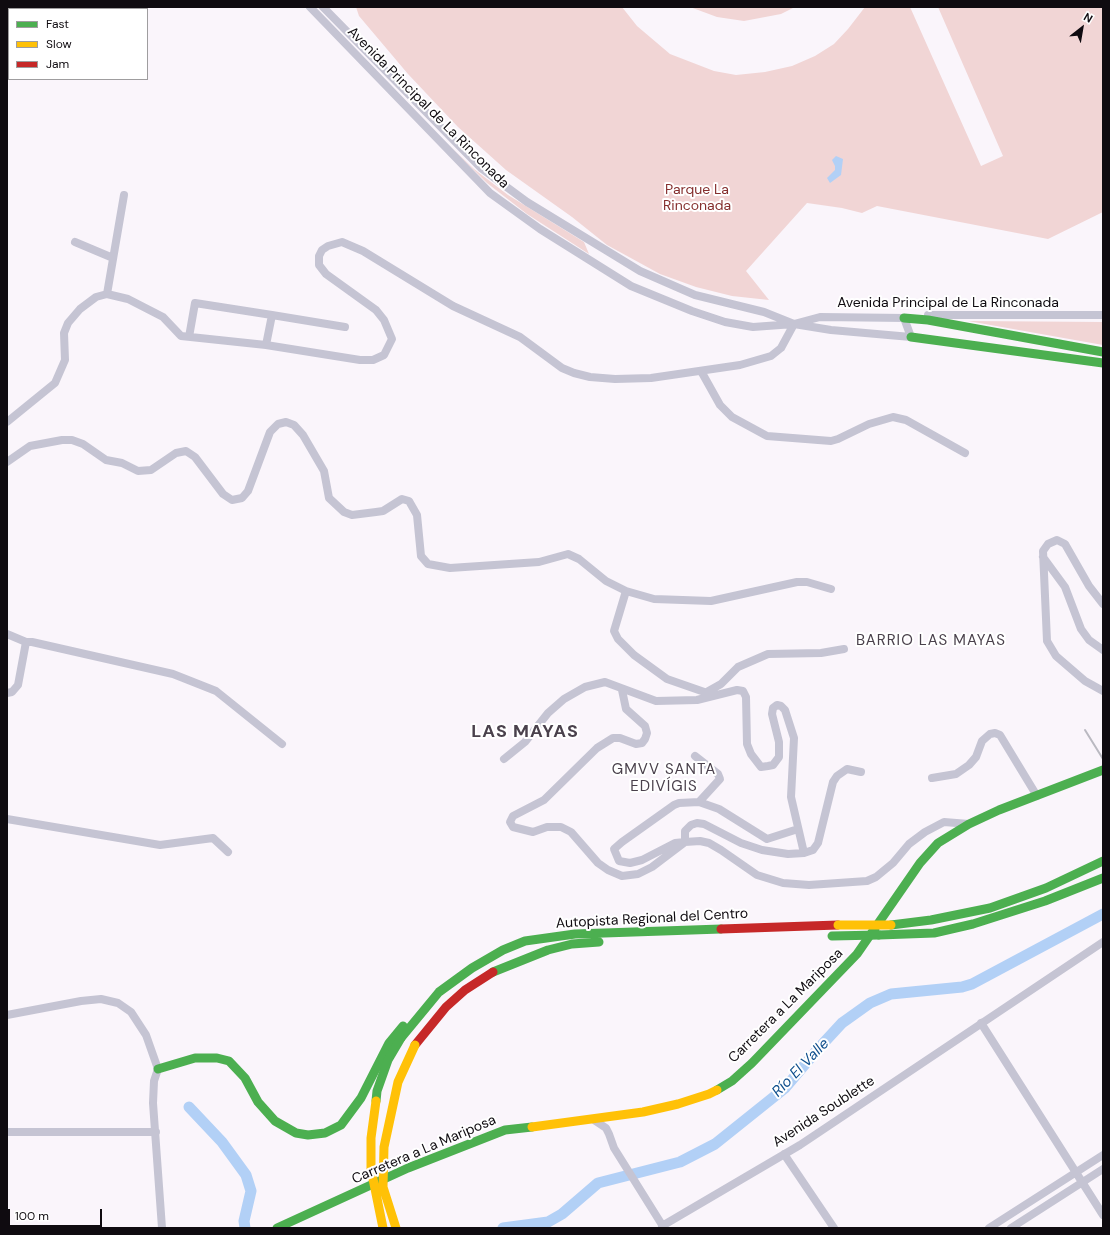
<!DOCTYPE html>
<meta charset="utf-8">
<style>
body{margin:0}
#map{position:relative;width:1110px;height:1235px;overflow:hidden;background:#faf5fb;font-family:"DM Sans",sans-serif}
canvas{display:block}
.frame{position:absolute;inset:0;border:8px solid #0f0b10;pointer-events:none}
.legend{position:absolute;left:8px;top:8px;width:140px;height:72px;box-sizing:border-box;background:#fff;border:1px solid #9f9d9f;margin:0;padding:5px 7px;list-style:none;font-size:12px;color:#0f0b10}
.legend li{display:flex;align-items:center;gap:8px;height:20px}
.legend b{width:20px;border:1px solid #9f9d9f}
.north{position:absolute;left:1062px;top:8px;width:40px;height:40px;-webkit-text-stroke:3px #fff;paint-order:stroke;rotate:31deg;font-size:11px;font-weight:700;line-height:16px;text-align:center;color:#0f0b10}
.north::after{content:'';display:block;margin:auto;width:14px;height:18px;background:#0f0b10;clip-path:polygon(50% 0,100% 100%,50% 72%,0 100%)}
.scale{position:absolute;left:8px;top:1209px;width:94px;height:18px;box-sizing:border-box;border:2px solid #0f0b10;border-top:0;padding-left:5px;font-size:12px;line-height:14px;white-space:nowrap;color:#0f0b10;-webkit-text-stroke:3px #fff;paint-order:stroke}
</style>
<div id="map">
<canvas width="1110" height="1235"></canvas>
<div class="frame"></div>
<ul class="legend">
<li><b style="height:5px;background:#4caf50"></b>Fast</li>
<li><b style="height:5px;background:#ffc107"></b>Slow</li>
<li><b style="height:5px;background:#c62828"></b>Jam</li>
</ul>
<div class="north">N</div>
<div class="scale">100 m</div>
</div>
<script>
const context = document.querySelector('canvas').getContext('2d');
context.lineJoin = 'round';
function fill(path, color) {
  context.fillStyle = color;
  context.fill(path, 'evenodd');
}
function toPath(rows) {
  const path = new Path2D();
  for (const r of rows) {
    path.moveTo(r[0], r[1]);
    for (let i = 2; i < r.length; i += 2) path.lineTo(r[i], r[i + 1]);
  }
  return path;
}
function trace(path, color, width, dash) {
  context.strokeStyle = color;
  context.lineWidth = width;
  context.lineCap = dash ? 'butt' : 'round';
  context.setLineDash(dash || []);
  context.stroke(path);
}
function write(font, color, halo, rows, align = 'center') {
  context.font = font + ' "DM Sans",sans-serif';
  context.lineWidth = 4;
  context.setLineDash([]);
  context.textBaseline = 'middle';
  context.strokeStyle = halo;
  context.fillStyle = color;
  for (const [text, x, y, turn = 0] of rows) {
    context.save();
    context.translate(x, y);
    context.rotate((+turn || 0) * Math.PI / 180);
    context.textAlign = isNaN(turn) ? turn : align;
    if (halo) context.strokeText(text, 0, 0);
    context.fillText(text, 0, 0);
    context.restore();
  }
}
fill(toPath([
 [356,7,622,7,637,26,670,54,714,71,736,75,765,72,792,66,815,56,834,44,848,29,865,7,910,7,981,166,1003,156,938,7,1103,7,1103,212,1048,239,877,206,862,213,842,208,807,203,746,271,769,300,732,296,696,287,660,274,607,245,572,217,506,170,458,127,408,74,359,16],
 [690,7,795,7,781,14,744,21,717,17],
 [440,137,474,169,508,195,584,242,589,254,527,214,487,183],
 [968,321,1103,322,1103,345]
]), '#f1d5d5');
fill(toPath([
 [836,156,843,159,841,175,830,183,827,178,835,170,835,166,832,160]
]), '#b2d0f6');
trace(toPath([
 [189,1107,222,1142,246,1175,251,1191,244,1221,245,1228],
 [503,1228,548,1222,562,1214,598,1183,680,1162,715,1144,785,1088,818,1049,842,1023,870,1003,891,994,962,987,972,984,1103,914]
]), '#b2d0f6', 11);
trace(toPath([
 [310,7,490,193,540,229,631,286,692,311,725,322,753,327,794,324,820,317,906,318],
 [323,7,481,168,527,202,640,271,695,295,764,312,794,324,831,330,911,337,904,318],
 [75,242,113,258],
 [107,294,124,195],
 [272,315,345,327],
 [928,315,1103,315],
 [189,337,195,303,272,315,266,345],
 [701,371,720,405,732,417,767,436,831,441,838,439,869,424,893,417,906,420,965,453],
 [7,422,55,383,65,360,64,333,68,323,80,309,96,297,107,294,128,299,163,317,181,336,266,345,360,360,373,360,384,355,392,339,384,320,376,310,326,274,319,265,319,256,322,250,328,246,342,242,363,251,453,306,520,337,562,368,574,373,590,377,615,379,651,378,740,365,771,356,781,348,794,324],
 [7,462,30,446,62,440,72,440,83,444,106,460,122,463,138,471,151,470,176,453,186,451,195,457,223,494,232,500,242,498,248,491,270,432,278,424,286,422,294,425,303,435,324,471,329,498,344,512,352,515,376,512,383,511,402,499,409,501,417,515,421,556,428,564,450,568,539,562,568,554,579,559,606,581,626,591,654,599,711,601,797,582,807,582,831,589],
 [1043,557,1065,587,1081,629,1089,640,1103,650],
 [626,591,614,631,618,639,634,655,667,679,713,695],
 [1103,604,1089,586,1065,544,1057,540,1048,544,1043,551,1047,641,1056,656,1085,681,1103,691],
 [7,634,26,642],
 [622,690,626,709,645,726,647,733,645,739,642,743,636,744,620,738,613,738,597,748,544,800,513,816,510,822,513,827,533,832,547,827,561,827,571,832,598,863,608,870,622,876,638,874,652,867,685,842,700,841,709,843,721,850,757,875,783,883,809,885,867,881,876,877,893,863,909,844,925,832,944,822,969,824],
 [7,693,12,692,18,685,26,642,32,642,173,674,216,691,282,744],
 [705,693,721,684,738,667,768,654,821,653,844,649],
 [695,756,718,774,720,779,699,802,719,809,767,839,798,829],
 [504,759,525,742,548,713,564,699,585,687,605,682,656,701,697,700,737,690,743,691,746,697,747,744,751,754,761,767,768,766,773,765,779,757,779,742,772,714,773,708,777,705,781,706,785,710,794,738,791,797,804,853,788,854,762,850,741,843,704,824,697,823,691,825,685,831,685,842,675,843,642,860,630,863,619,861,614,849,622,842,674,805,679,803,699,802],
 [932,778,956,774,969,765,976,757,982,741,990,734,995,733,1000,735,1037,796],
 [7,819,160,845,213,838,228,852],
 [804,853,813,850,818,843,833,782,837,776,847,769,861,772],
 [7,1015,81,1001,101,999,118,1003,131,1012,146,1035,158,1069,154,1081,153,1103,162,1228],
 [981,1023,1103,1215],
 [594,1120,606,1128,609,1134,614,1148,664,1228],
 [7,1132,156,1132],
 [784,1154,834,1228],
 [662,1226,800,1145,1103,942],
 [989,1228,1103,1155],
 [1011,1228,1103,1169]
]), '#c5c4d3', 8);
trace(toPath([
 [904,318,928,320,1103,352],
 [911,337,1103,363],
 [891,925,931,920,990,908,1046,888,1103,861],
 [879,935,934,933,973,924,1045,901,1103,878],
 [493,972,548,950,572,944,599,942],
 [401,1038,439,992,472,968,503,950,525,941,575,934,721,929],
 [158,1069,195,1058,217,1058,229,1061,245,1078,258,1102,275,1121,296,1133,308,1135,325,1133,341,1125,361,1098,389,1043,403,1026],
 [717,1090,732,1081,752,1063,857,954,920,863,938,843,969,824,999,810,1103,770],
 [277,1228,408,1168,505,1130,532,1127]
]), '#4caf50', 9);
trace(toPath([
 [532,1127,643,1112,678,1104,709,1094,717,1090]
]), '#ffc107', 9);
trace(toPath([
 [721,929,838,925],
 [415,1045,446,1007,465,990,493,972]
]), '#c62828', 9);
trace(toPath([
 [1085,730,1103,759]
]), '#bab9c1', 2);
trace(toPath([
 [832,936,879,935],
 [376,1101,377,1091,388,1060,401,1038]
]), '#4caf50', 9);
trace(toPath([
 [838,925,891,925],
 [376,1101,371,1138,371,1169,383,1228],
 [396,1228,383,1187,384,1147,398,1082,415,1045]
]), '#ffc107', 9);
write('14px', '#0f0b10', '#fff', [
 ["Avenida Principal de La Rinconada",428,108,45],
 ["Avenida Principal de La Rinconada",948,303],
 ["Autopista Regional del Centro",652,919,-3],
 ["Carretera a La Mariposa",786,1006,-45],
 ["Avenida Soublette",824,1112,-33],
 ["Carretera a La Mariposa",424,1150,-23]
]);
write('14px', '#852f2e', '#fff', [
 ["Parque La",697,190],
 ["Rinconada",697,206]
]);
context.letterSpacing = '1px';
write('15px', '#4a414c', '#fff', [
 ["BARRIO LAS MAYAS",931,641],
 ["GMVV SANTA",664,770],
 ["EDIVÍGIS",664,787]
]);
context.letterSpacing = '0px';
write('italic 15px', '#0f4f8d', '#fff', [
 ["Río El Valle",801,1068,-46]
]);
context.letterSpacing = '1px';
write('bold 18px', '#4a414c', '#fff', [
 ["LAS MAYAS",525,732]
]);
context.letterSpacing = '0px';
</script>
